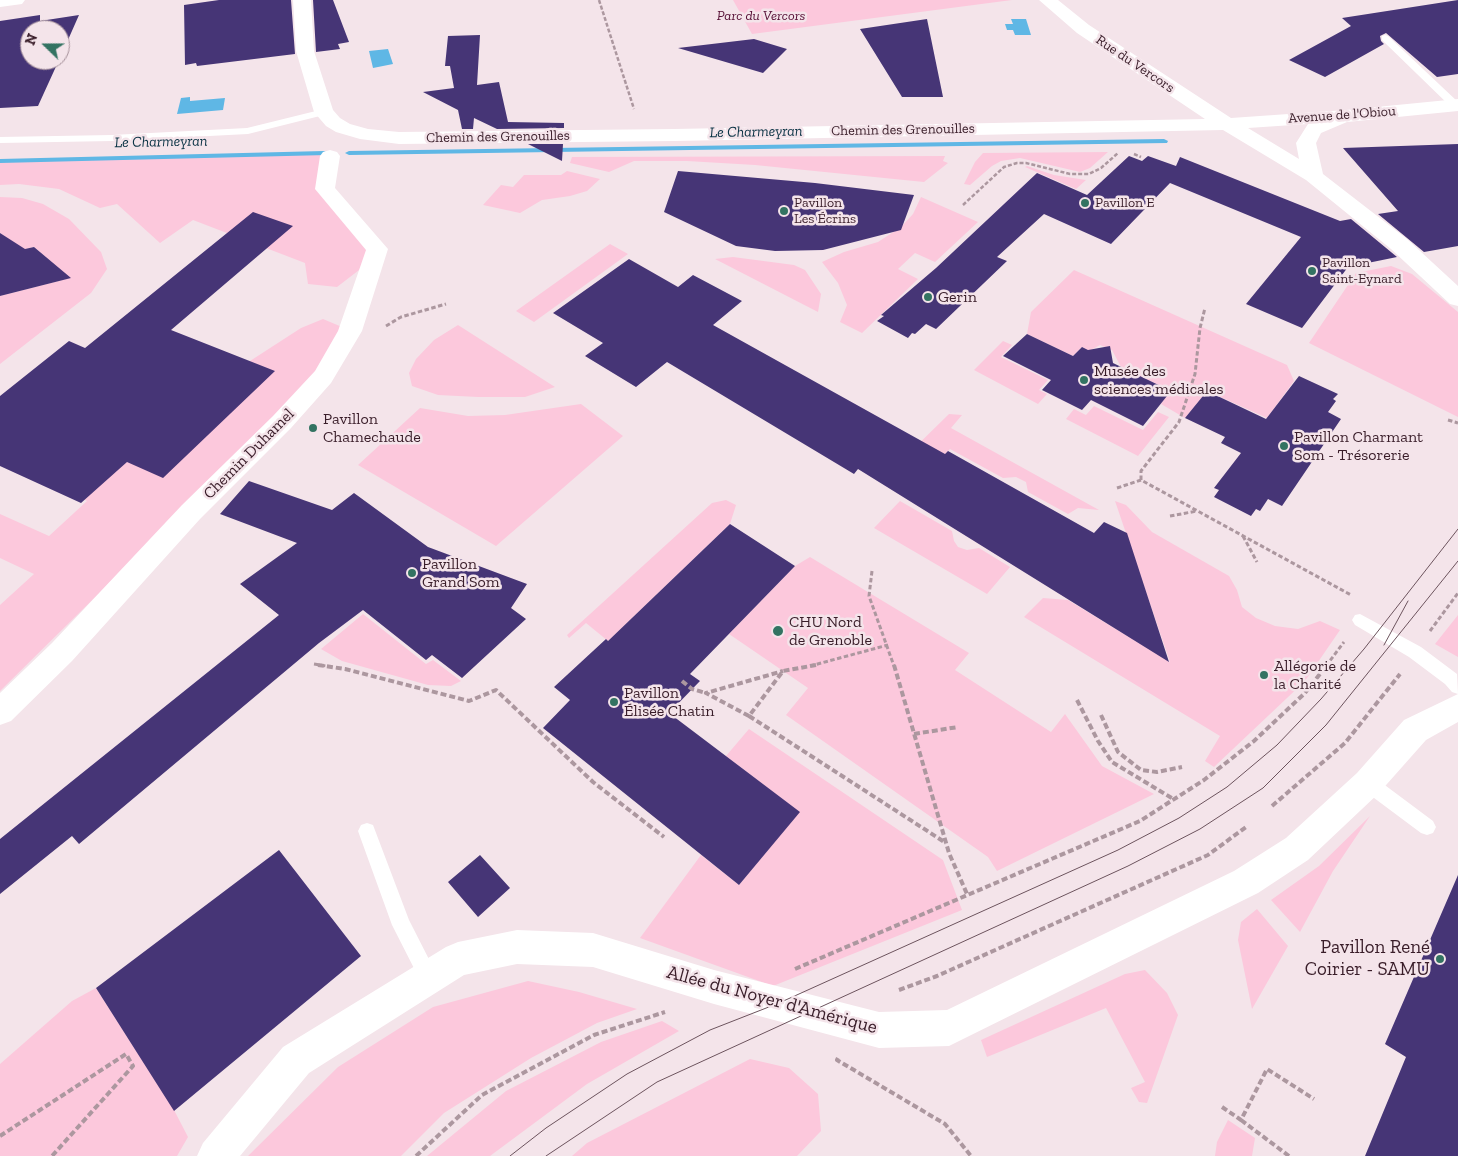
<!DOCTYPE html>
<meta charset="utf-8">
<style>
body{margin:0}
#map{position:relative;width:1458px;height:1156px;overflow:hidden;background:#f4e4ea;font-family:"Zilla Slab",serif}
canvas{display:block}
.north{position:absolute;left:20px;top:20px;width:50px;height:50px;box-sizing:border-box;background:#f4e4ea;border:1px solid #a9949d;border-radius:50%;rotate:292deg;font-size:14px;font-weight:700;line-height:20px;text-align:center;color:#391d29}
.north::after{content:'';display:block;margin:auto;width:18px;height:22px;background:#337362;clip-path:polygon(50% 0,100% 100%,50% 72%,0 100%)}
</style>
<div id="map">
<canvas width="1458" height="1156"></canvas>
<div class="north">N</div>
</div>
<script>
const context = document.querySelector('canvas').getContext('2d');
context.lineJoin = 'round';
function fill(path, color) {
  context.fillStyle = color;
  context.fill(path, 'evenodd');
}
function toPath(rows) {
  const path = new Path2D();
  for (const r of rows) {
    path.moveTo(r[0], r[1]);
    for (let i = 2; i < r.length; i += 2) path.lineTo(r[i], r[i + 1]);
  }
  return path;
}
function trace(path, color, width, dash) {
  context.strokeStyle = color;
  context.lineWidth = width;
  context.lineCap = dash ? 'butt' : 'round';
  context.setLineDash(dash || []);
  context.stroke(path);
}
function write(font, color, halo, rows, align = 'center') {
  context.font = font + ' "Zilla Slab",serif';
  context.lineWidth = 5;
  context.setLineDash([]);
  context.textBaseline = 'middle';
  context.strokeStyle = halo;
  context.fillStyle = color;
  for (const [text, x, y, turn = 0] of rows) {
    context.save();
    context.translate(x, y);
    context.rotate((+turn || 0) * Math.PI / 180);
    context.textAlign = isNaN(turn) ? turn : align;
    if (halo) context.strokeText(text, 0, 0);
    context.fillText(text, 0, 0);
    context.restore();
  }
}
fill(toPath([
 [733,0,1012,0,752,34],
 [1108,152,1090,168,1080,172,1020,158,1001,161,992,166,970,185,964,184,975,162,983,153],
 [324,153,321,177,369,247,363,267,337,287,308,284,305,263,193,220,160,243,117,204,100,208,59,189,19,184,0,185,0,161],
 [945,156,943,161,948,163,924,182,755,165,687,161,634,161,609,172,570,163,572,157],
 [1027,166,1054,175,1086,180,1076,189,1025,167],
 [567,171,600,179,587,191,570,196,542,200,520,213,483,205,501,185,513,187,524,175,561,175],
 [0,197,22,198,43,204,69,219,101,252,107,269,91,293,0,364,0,296,70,278,34,247,17,251,1,241,7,238,0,233],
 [921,197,978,222,935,262,915,253,898,269,918,279,862,333,840,322,847,305,838,283,822,262,844,252,878,242,901,227,913,214],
 [610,244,628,254,534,322,516,311],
 [733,257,794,265,805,270,821,294,818,312,715,259],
 [1391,266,1412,274,1458,312,1458,417,1309,343,1356,273],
 [1074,270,1287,365,1294,381,1267,418,1207,391,1185,418,1161,404,1169,390,1148,380,1138,390,1112,377,1121,367,1112,350,1100,345,1089,351,1082,347,1073,356,1027,334,1031,312],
 [323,319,342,327,333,353,298,397,0,691,0,605,34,574,0,558,0,514,49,536,87,501,0,457,250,361,301,328],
 [458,325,555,387,525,397,478,397,438,395,412,386,409,373,416,359,434,340],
 [1003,341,1012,345,1001,357,1048,380,1039,390,1047,394,1038,404,974,370],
 [581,404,623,436,496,546,358,465,420,408,468,416,505,415],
 [1094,406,1143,430,1158,412,1169,417,1138,456,1066,419,1074,409,1086,415],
 [949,414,962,415,951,428,1099,510,1078,508,1068,514,1028,492,1026,482,1016,477,1003,478,950,449,932,468,899,463],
 [726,500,736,505,730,524,608,641,586,623,569,638,567,635,712,503],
 [900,501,952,531,954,541,958,547,967,550,979,548,1010,567,987,594,874,528],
 [1115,501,1126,505,1152,532,1229,576,1237,590,1242,607,1256,618,1275,626,1298,629,1320,621,1340,630,1305,681,1214,767,1205,761,1220,736,1024,617,1043,598,1068,600,1170,662],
 [810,557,969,653,955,670,1051,732,1065,714,1102,766,1154,794,997,871,988,857,786,715,808,688,729,634,795,566],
 [363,614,426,664,433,660,461,681,451,686,428,685,342,661,321,649],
 [1458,615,1458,657,1435,644],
 [749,729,943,860,962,910,773,986,640,938,701,855,739,885,799,812,726,756],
 [1370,816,1333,871,1300,932,1271,900,1319,866],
 [1257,909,1288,946,1252,1009,1238,940,1241,922],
 [1145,970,1167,993,1178,1015,1147,1103,1139,1102,1131,1088,1145,1082,1106,1008,987,1057,981,1040,1125,974],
 [528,981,579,992,637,1009,597,1023,531,1058,444,1113,401,1156,248,1156,338,1067,433,1007],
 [96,988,174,1110,188,1137,177,1156,0,1156,0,1064,72,1001],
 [662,1021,679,1031,587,1084,490,1156,427,1156,506,1091,601,1042],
 [750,1059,789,1068,818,1094,821,1131,797,1156,572,1156,587,1143],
 [1228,1120,1255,1138,1252,1156,1215,1156,1217,1142]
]), '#fcc8dc');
fill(toPath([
 [1011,19,1026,19,1031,35,1015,35,1013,30,1007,30,1005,24,1013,24],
 [388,49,393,64,373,68,369,51],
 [190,97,190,101,225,98,223,110,177,114,181,98]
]), '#5fb7e5');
fill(toPath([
 [1164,139,1168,141,1167,143,349,155,345,153,349,151,1164,139],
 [324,151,328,153,327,155,0,163,0,159,324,151]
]), '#5fb7e5');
fill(toPath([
 [219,0,291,0,295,54,197,66,196,63,185,65,184,5],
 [313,0,333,0,349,42,338,44,340,49,316,52],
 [1458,0,1458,74,1437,77,1386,33,1380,36,1381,41,1384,44,1325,77,1289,60,1351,26,1342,18],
 [40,15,40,21,79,15,60,58,60,30,30,30,30,60,59,60,38,106,0,108,0,21],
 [927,19,943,97,902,97,860,29],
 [480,35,477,85,499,82,508,122,564,123,564,128,497,129,474,118,473,129,462,129,458,110,423,92,454,88,450,66,445,66,448,36],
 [754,39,787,49,763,73,678,48],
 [528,144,563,144,562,161],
 [1458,144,1458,246,1424,252,1378,214,1398,211,1343,148],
 [1129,156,1142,161,1148,156,1176,166,1180,157,1340,221,1351,219,1397,257,1348,267,1302,328,1246,304,1301,237,1170,183,1111,244,1044,214,997,257,1007,261,936,329,926,324,915,334,912,333,908,338,877,321,884,316,881,315,936,268,1037,173,1087,195],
 [678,171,815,183,914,195,901,230,823,250,775,251,736,246,664,212],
 [253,212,293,226,171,330,275,371,163,478,127,462,81,503,0,466,0,396,69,341,85,348],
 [0,233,25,249,34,247,71,278,0,296],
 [629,259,678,287,693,275,742,301,713,325,945,454,948,451,1094,533,1104,522,1127,533,1169,662,858,469,854,474,667,362,636,387,585,356,603,343,553,313],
 [1027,334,1073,356,1082,347,1088,350,1110,346,1113,363,1171,391,1143,426,1091,400,1082,410,1042,390,1051,380,1003,356],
 [1299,376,1338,394,1333,399,1336,401,1328,412,1341,419,1282,506,1268,499,1260,511,1256,509,1251,516,1214,497,1219,490,1214,488,1241,453,1221,443,1225,437,1185,418,1207,391,1266,419],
 [249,481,332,510,354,493,428,547,527,584,511,608,526,619,462,678,432,655,426,660,363,610,319,643,79,844,72,836,0,894,0,839,279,615,240,584,297,543,220,514],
 [730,524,795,566,690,674,700,681,669,713,800,812,739,885,543,728,570,700,554,687,606,639,608,641],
 [279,850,361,956,174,1111,96,988],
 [480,855,510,888,478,917,448,882],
 [1458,875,1458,1156,1365,1156,1406,1057,1385,1044]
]), '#463576');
trace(toPath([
 [599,0,634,109],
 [1134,154,1141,157],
 [963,205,1004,167,1017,163,1026,163,1070,174,1089,174,1101,168,1118,153]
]), '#ac979f', 2.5, [4, 2]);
trace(toPath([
 [386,326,401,317,446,304],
 [1448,420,1458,423],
 [1141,480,1141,471,1179,422,1195,374,1200,328,1205,308],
 [1117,488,1141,480,1351,595],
 [1170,516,1197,511],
 [1243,536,1257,562],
 [872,571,869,596,894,666],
 [1430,631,1458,593],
 [314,664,326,666],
 [810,666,888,645],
 [1326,666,1344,642]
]), '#ac979f', 3, [4.5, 2.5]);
trace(toPath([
 [318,665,345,669,469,701,496,690,593,782,664,837],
 [816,665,783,671,749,716,946,843],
 [894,665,949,853,967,894],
 [682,681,692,689,706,693],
 [1077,700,1098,741,1112,762,1175,800],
 [1101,715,1118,752,1141,770,1157,772,1182,767],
 [749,716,706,693,783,671],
 [914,734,958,727],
 [1272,806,1345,743,1400,674],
 [795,969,1140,821,1204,780,1254,741,1305,693,1327,665],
 [899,990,937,976,1208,855,1246,827],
 [838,1058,837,1060,945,1124,971,1156],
 [1222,1107,1241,1120,1267,1069,1314,1099],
 [1241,1120,1289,1156],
 [0,1136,126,1054,133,1066,52,1156],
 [416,1156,482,1095,594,1035,665,1012]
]), '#ac979f', 4, [6, 3]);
fill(toPath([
 [1385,35,1388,36,1458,102,1458,107,1451,107,1382,40,1382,36,1385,35],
 [324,109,329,112,328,114,248,134,112,141,0,143,0,137,112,135,247,128,324,109],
 [1360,614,1421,647,1457,674,1458,694,1452,692,1445,684,1409,657,1355,625,1352,620,1355,615,1360,614],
 [1368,775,1374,777,1433,821,1436,827,1433,833,1427,835,1421,833,1362,789,1359,783,1362,777,1368,775],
 [367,823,373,825,409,920,438,977,436,984,429,986,422,984,392,925,358,831,361,825,367,823]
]), '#fff');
fill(toPath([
 [0,0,25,0,22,4,0,7,0,0],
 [293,0,311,0,314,51,333,110,340,118,350,124,368,129,399,132,674,129,1205,119,1077,33,1039,0,1058,0,1089,25,1231,118,1346,110,1458,99,1458,111,1347,122,1321,133,1316,143,1323,174,1407,239,1458,286,1458,306,1450,304,1391,249,1306,180,1223,130,674,141,399,144,360,139,336,132,326,126,314,112,296,51,293,0],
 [1308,124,1296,143,1299,159,1248,128,1308,124],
 [330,150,337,152,340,156,335,188,388,249,362,331,331,383,291,428,200,519,72,661,11,721,0,725,0,693,52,643,182,505,273,416,315,371,338,331,366,250,315,189,320,156,323,152,330,150],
 [1458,694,1458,722,1426,740,1379,793,1308,860,1258,893,949,1046,879,1048,714,1004,593,967,517,964,464,975,309,1073,240,1156,197,1156,203,1143,283,1047,446,947,458,942,517,930,593,933,714,970,879,1012,947,1010,1234,871,1286,838,1357,773,1404,720,1458,694]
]), '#fff');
trace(toPath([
 [1384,645,1408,601],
 [510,1156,546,1128,627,1074,710,1030,779,1003,1118,850,1179,818,1227,787,1277,745,1321,699,1364,649,1458,529],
 [546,1156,657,1082,1128,866,1200,829,1263,788,1326,725,1458,561]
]), '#6c535d', 1);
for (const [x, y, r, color] of [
 [1085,203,5,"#337362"],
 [784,211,5,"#337362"],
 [1312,271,5,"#337362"],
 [928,297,5,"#337362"],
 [1084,380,5,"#337362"],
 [313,428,5,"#337362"],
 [1284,446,5,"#337362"],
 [412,573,5,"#337362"],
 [778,631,6,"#337362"],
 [1264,675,5,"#337362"],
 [614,702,5,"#337362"],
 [1440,959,5,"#337362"]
]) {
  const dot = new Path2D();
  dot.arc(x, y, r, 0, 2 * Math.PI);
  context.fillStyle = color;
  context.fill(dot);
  trace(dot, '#f4e4ea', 2);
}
write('italic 14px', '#540c33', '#f4e4ea', [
 ["Parc du Vercors",761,16]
]);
write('14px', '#391d29', '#f4e4ea', [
 ["Rue du Vercors",1135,64,34],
 ["Avenue de l'Obiou",1342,115,-4],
 ["Chemin des Grenouilles",903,130,-1],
 ["Chemin des Grenouilles",498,137,-1]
]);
write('14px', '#391d29', '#f4e4ea', [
 ["Pavillon",794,203],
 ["Les Écrins",794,219],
 ["Pavillon E",1095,203],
 ["Pavillon",1322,263],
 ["Saint-Eynard",1322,279]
], 'left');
write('italic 15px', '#093244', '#f4e4ea', [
 ["Le Charmeyran",756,132,-1],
 ["Le Charmeyran",161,142,-1]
]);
write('16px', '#391d29', '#f4e4ea', [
 ["Gerin",938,297],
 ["Musée des",1094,371],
 ["sciences médicales",1094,389],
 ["Pavillon",323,419],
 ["Chamechaude",323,437],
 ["Pavillon Charmant",1294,437],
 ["Som - Trésorerie",1294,455],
 ["Pavillon",422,564],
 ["Grand Som",422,582],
 ["CHU Nord",789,622],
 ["de Grenoble",789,640],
 ["Allégorie de",1274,666],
 ["la Charité",1274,684],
 ["Pavillon",624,693],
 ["Élisée Chatin",624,711]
], 'left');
write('16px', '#391d29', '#f4e4ea', [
 ["Chemin Duhamel",249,454,-45]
]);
write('19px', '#391d29', '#f4e4ea', [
 ["Pavillon René",1430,948],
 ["Coirier - SAMU",1430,970]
], 'right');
write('19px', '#391d29', '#f4e4ea', [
 ["Allée du Noyer d'Amérique",772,1000,15]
]);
</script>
